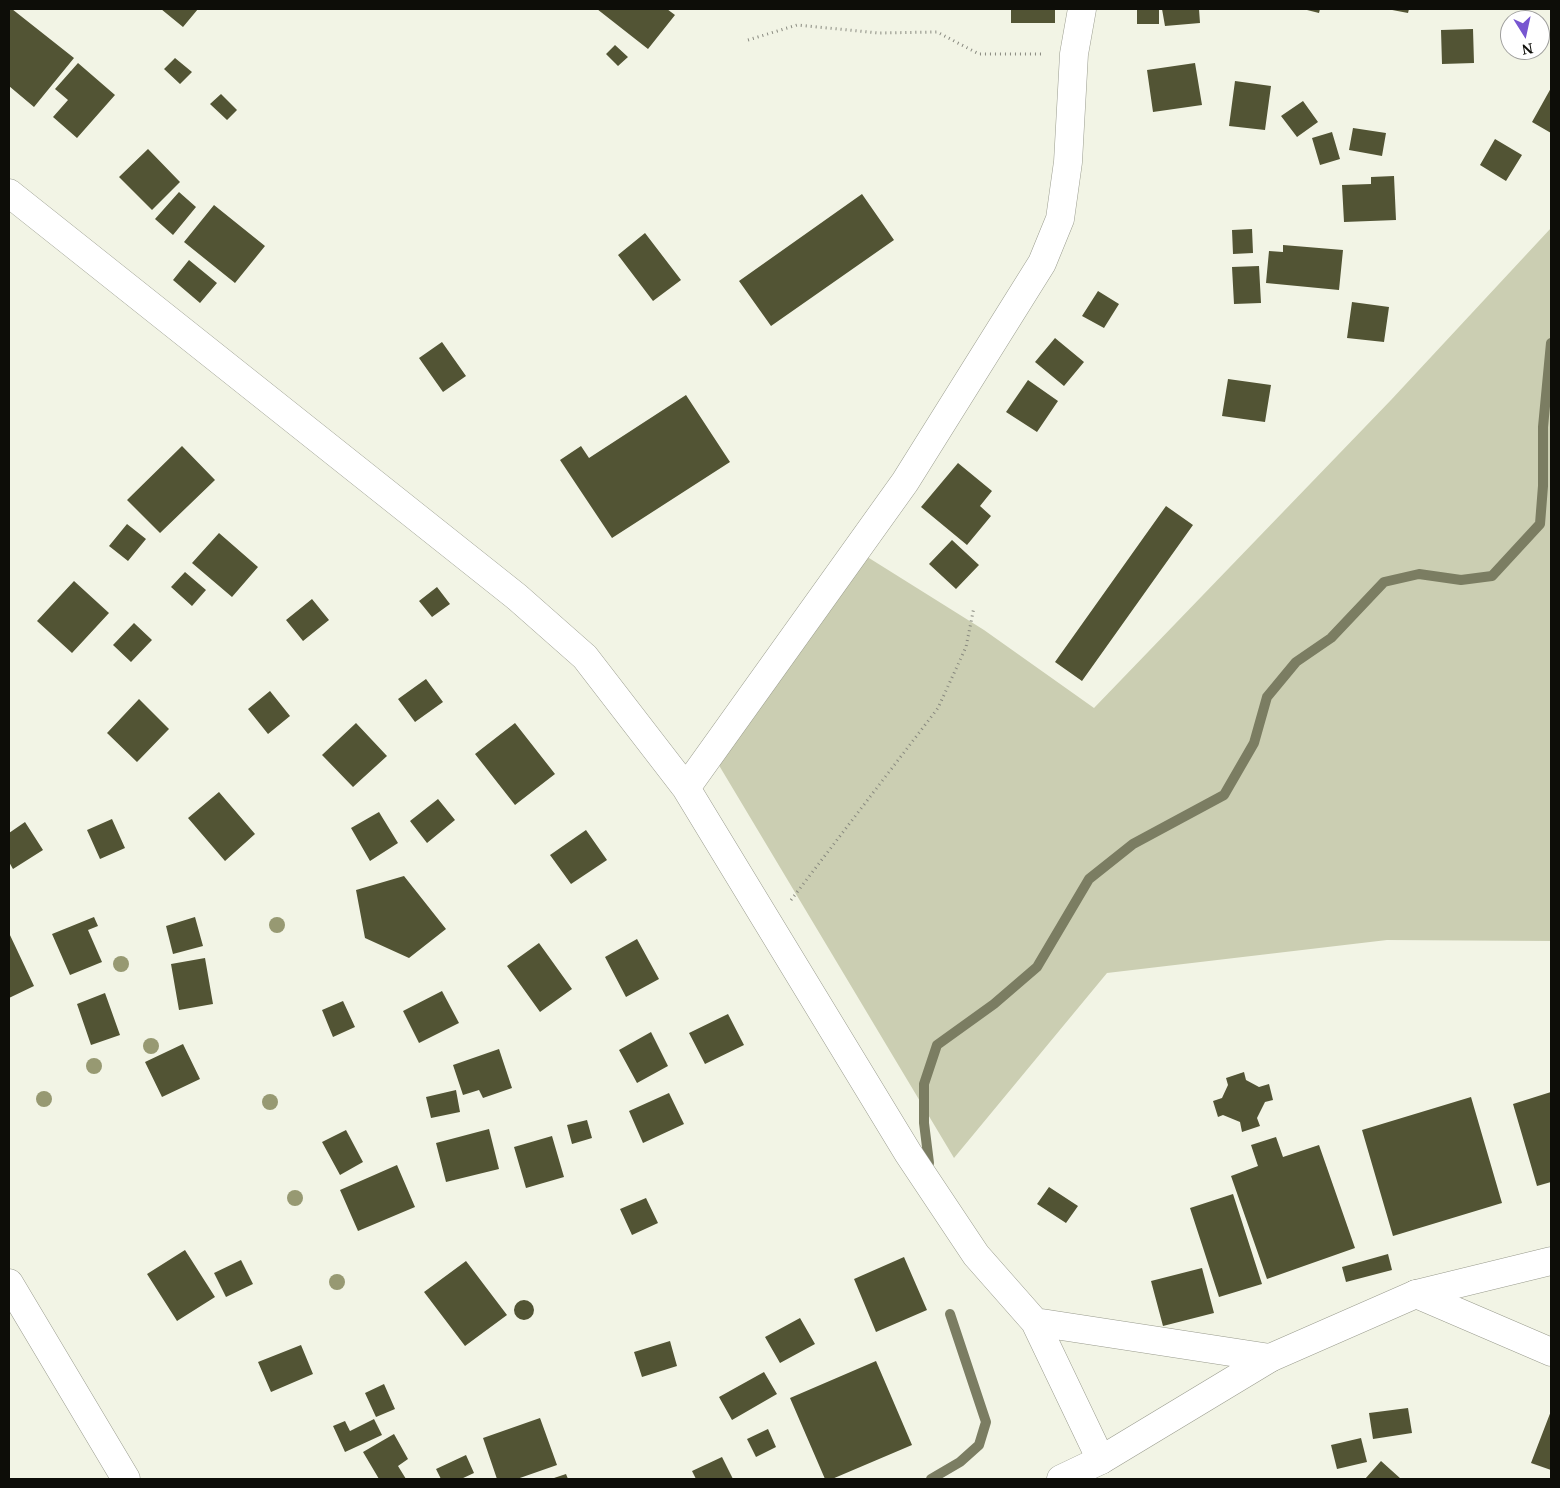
<!DOCTYPE html>
<style>
body{margin:0}
#map{position:relative;width:1560px;height:1488px;overflow:hidden;background:#f2f4e5;font-family:"Noto Serif",serif}
canvas{display:block}
.frame{position:absolute;inset:0;border:10px solid #0d0d08;pointer-events:none}
.north{position:absolute;left:1500px;top:10px;width:50px;height:50px;box-sizing:border-box;background:#fff;border:1px solid #9e9e9c;border-radius:50%;rotate:170deg;font-size:14px;font-weight:700;line-height:20px;text-align:center;color:#0d0d08}
.north::after{content:'';display:block;margin:auto;width:18px;height:22px;background:#7756d0;clip-path:polygon(50% 0,100% 100%,50% 72%,0 100%)}
</style>
<div id="map">
<canvas width="1560" height="1488"></canvas>
<div class="frame"></div>
<div class="north">N</div>
</div>
<script>
const context = document.querySelector('canvas').getContext('2d');
context.lineJoin = 'round';
function fill(path, color) {
  context.fillStyle = color;
  context.fill(path, 'evenodd');
}
function toPath(rows) {
  const path = new Path2D();
  for (const r of rows) {
    if (r.length === 3) {
      path.moveTo(r[0] + r[2], r[1]);
      path.arc(r[0], r[1], r[2], 0, 2 * Math.PI);
      continue;
    }
    path.moveTo(r[0], r[1]);
    for (let i = 2; i < r.length; i += 2) path.lineTo(r[i], r[i + 1]);
  }
  return path;
}
function trace(path, color, width, dash) {
  context.strokeStyle = color;
  context.lineWidth = width;
  context.lineCap = dash ? 'butt' : 'round';
  context.setLineDash(dash || []);
  context.stroke(path);
}
fill(toPath([
 [1551,228,1551,941,1387,940,1107,973,954,1158,714,757,861,553,984,630,1094,708,1391,400]
]), '#cbceb2');
trace(toPath([
 [929,1163,924,1123,924,1084,937,1045,994,1004,1037,967,1089,879,1133,844,1224,795,1254,743,1267,697,1296,662,1331,638,1384,582,1419,574,1461,580,1492,576,1540,524,1543,486,1543,427,1551,343],
 [931,1479,960,1462,979,1445,986,1422,950,1314]
]), '#7b7d62', 10);
fill(toPath([
 [9,9,12,9,74,58,34,107,9,86],
 [161,9,198,9,183,27],
 [597,9,667,9,675,15,648,49],
 [1011,9,1055,9,1055,23,1011,23],
 [1137,9,1159,9,1159,24,1137,24],
 [1162,9,1199,9,1200,23,1165,26],
 [1303,9,1320,9,1319,13],
 [1387,9,1409,9,1408,13],
 [1473,29,1474,63,1442,64,1441,30],
 [615,45,628,57,618,66,606,54],
 [175,58,192,72,180,84,164,69],
 [78,63,115,95,77,138,53,117,68,100,55,89],
 [1195,63,1202,105,1153,112,1147,70],
 [1235,81,1271,86,1265,130,1229,126],
 [1551,88,1551,133,1532,122],
 [221,94,237,110,227,120,210,104],
 [1303,101,1318,122,1297,137,1281,116],
 [1353,128,1386,133,1382,156,1349,150],
 [1332,132,1340,159,1320,165,1312,138],
 [1495,139,1522,155,1506,181,1480,165],
 [148,149,180,182,152,210,119,177],
 [1394,176,1396,220,1344,222,1342,185,1371,184,1371,177],
 [179,192,196,207,173,235,155,219],
 [862,194,894,240,771,326,739,281],
 [214,205,265,246,235,283,184,242],
 [1252,229,1253,253,1233,254,1232,230],
 [645,233,681,280,653,301,618,255],
 [1283,245,1343,250,1339,290,1266,283,1269,251,1283,252],
 [189,260,217,283,200,303,173,280],
 [1259,266,1261,303,1234,304,1232,267],
 [1098,291,1119,304,1104,328,1082,316],
 [1352,302,1389,307,1384,342,1347,338],
 [1055,338,1084,362,1064,386,1035,362],
 [442,342,466,376,443,392,419,358],
 [1228,379,1271,385,1265,422,1222,416],
 [1028,380,1058,401,1037,432,1006,412],
 [686,395,730,462,612,538,560,460,581,446,589,458],
 [182,446,215,480,160,533,127,500],
 [958,463,992,491,980,506,991,516,967,545,921,507],
 [1166,506,1193,525,1082,681,1055,662],
 [127,524,146,539,128,561,109,546],
 [219,533,258,567,232,597,192,563],
 [952,540,979,565,956,589,929,564],
 [185,572,206,590,192,606,171,587],
 [74,581,109,613,72,653,37,621],
 [437,587,450,604,432,617,419,601],
 [312,599,329,620,303,641,286,620],
 [134,623,152,640,131,662,113,645],
 [426,679,443,702,415,722,398,699],
 [270,691,290,716,268,734,248,709],
 [139,699,169,729,137,762,107,733],
 [356,723,387,756,353,787,322,755],
 [515,723,555,774,515,805,475,754],
 [219,792,255,834,225,861,188,818],
 [438,799,455,820,427,843,410,821],
 [379,812,398,843,370,861,351,828],
 [112,819,125,848,100,859,87,830],
 [25,822,43,850,13,869,9,862,9,833],
 [586,830,607,860,571,884,550,855],
 [404,876,446,929,409,958,365,938,356,890],
 [94,917,98,926,88,930,102,962,70,975,52,934],
 [195,917,203,946,173,954,166,926],
 [9,933,34,986,9,998],
 [637,939,659,979,626,997,605,957],
 [539,943,572,989,540,1012,507,966],
 [205,958,213,1004,179,1010,171,964],
 [442,991,459,1023,419,1043,403,1011],
 [105,993,120,1035,91,1045,77,1004],
 [343,1001,355,1027,333,1037,322,1010],
 [728,1014,744,1045,705,1064,689,1033],
 [651,1032,668,1066,637,1083,619,1050],
 [183,1044,200,1079,162,1097,145,1062],
 [499,1049,512,1088,483,1098,479,1090,463,1095,453,1065],
 [1244,1072,1246,1080,1259,1087,1269,1084,1273,1100,1265,1102,1257,1118,1260,1126,1242,1132,1240,1122,1223,1115,1218,1117,1213,1101,1222,1098,1228,1085,1226,1078],
 [456,1090,460,1112,431,1118,426,1097],
 [1551,1092,1551,1182,1537,1186,1513,1104],
 [669,1093,684,1124,643,1143,629,1111],
 [1471,1097,1502,1203,1393,1236,1362,1130],
 [587,1120,592,1138,572,1144,567,1125],
 [489,1129,499,1169,446,1182,436,1143],
 [346,1130,363,1162,340,1175,322,1142],
 [552,1136,564,1177,526,1188,514,1147],
 [1276,1137,1283,1157,1319,1145,1355,1248,1267,1279,1231,1176,1258,1166,1251,1145],
 [397,1165,415,1207,358,1231,340,1190],
 [1049,1187,1078,1206,1066,1223,1037,1204],
 [1233,1194,1262,1284,1219,1297,1190,1208],
 [646,1198,658,1223,632,1235,620,1209],
 [185,1250,215,1297,177,1321,147,1274],
 [1388,1254,1392,1270,1346,1282,1342,1267],
 [904,1257,927,1310,876,1332,854,1279],
 [241,1260,253,1284,226,1297,214,1273],
 [466,1261,507,1315,465,1346,424,1292],
 [1202,1268,1214,1313,1163,1326,1151,1281],
 [524,1310,10],
 [800,1318,815,1344,780,1363,765,1337],
 [670,1341,677,1366,642,1377,634,1352],
 [301,1345,313,1374,271,1392,258,1362],
 [876,1361,912,1445,832,1479,825,1479,790,1398],
 [764,1372,777,1394,732,1420,719,1397],
 [384,1384,395,1409,376,1417,365,1393],
 [1408,1408,1412,1433,1373,1439,1369,1413],
 [1551,1411,1551,1470,1531,1463],
 [540,1418,557,1465,517,1479,497,1479,483,1438],
 [374,1419,382,1435,345,1452,333,1426,345,1421,350,1431],
 [768,1429,776,1447,756,1457,747,1439],
 [394,1434,408,1459,398,1466,406,1479,379,1479,363,1452],
 [1361,1438,1367,1462,1337,1469,1331,1445],
 [466,1455,474,1473,461,1479,441,1479,436,1469],
 [722,1457,733,1479,696,1479,692,1471],
 [1381,1461,1401,1479,1365,1479],
 [566,1474,568,1479,551,1479]
]), '#525434');
const minor = toPath([
 [9,193,517,597,585,657,686,788,908,1153,976,1255,1035,1322,1101,1460],
 [686,788,905,482,1042,263,1060,219,1068,162,1074,54,1082,9],
 [9,1283,126,1479],
 [1416,1294,1551,1352],
 [1035,1322,1270,1358]
]);
const major = toPath([
 [1061,1479,1101,1460,1270,1358,1416,1294,1551,1261]
]);
trace(minor, '#999b8d', 29);
trace(major, '#999b8d', 29);
trace(toPath([
 [748,40,797,25,879,33,937,32,979,54,1043,54],
 [791,900,938,708,966,647,974,607]
]), '#88897f', 3, [1, 4]);
trace(minor, '#fff', 28);
trace(major, '#fff', 28);
context.fillStyle = '#979972';
for (const [x, y] of [
 [277,925],
 [121,964],
 [151,1046],
 [94,1066],
 [44,1099],
 [270,1102],
 [295,1198],
 [337,1282]
]) {
  context.beginPath();
  context.arc(x, y, 8, 0, 2 * Math.PI);
  context.fill();
}
</script>
